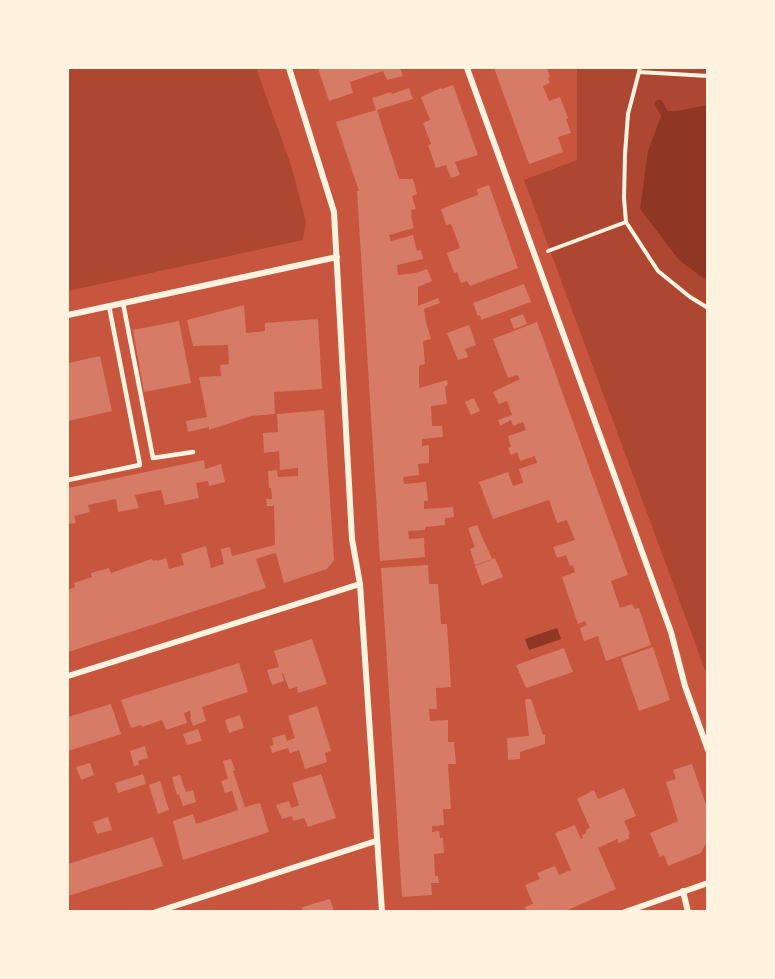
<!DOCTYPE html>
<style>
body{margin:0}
#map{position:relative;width:775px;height:979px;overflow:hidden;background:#c8553d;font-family:Quicksand,sans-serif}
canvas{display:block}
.frame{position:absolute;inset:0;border:69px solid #fff3e0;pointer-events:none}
</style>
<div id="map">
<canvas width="775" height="979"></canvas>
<div class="frame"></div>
</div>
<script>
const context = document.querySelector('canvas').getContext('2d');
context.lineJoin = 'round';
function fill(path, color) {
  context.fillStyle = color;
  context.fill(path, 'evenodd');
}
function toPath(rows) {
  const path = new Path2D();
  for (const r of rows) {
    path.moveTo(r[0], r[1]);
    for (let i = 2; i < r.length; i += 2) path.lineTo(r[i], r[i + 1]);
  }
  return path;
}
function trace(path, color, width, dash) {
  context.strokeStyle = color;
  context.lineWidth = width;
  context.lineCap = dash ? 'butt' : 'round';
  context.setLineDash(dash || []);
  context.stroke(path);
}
fill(toPath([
 [68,68,256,68,291,165,306,222,303,240,68,291],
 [577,68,707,68,707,670,705,670,524,180,577,160]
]), '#ae4732');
fill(toPath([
 [707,105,708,105,707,281,679,260,640,209,648,151,663,111,677,111],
 [557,628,561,639,529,650,525,639]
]), '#8f3625');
trace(toPath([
 [659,104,663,111]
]), '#8f3625', 8);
fill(toPath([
 [318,68,400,68,403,76,387,80,383,71,350,82,353,93,329,101],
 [494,68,547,68,550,77,548,78,550,83,543,86,549,101,560,97,568,118,566,119,571,133,558,137,563,152,529,164],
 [453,85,478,155,455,162,460,175,451,178,446,165,436,168,428,145,431,144,423,123,430,120,421,97,441,88,442,89],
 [409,88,413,99,377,110,399,179,413,179,417,194,412,196,416,209,411,210,412,215,411,216,414,228,389,235,391,241,413,235,417,251,421,250,423,259,397,265,398,275,415,273,427,269,432,281,418,287,418,306,438,298,440,303,424,309,426,322,431,339,423,341,425,364,419,366,419,388,447,380,448,384,445,387,447,404,431,406,432,426,442,426,443,437,422,439,422,446,429,445,429,463,418,464,419,475,403,477,404,484,426,482,428,501,424,501,424,509,453,507,454,517,445,518,445,525,425,527,425,530,408,531,409,539,424,538,425,557,380,561,357,191,359,191,336,122,376,110,372,98,391,92,392,94],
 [489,185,518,268,470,286,467,281,461,283,457,272,454,273,447,253,460,248,451,224,446,225,441,209,478,195,477,189],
 [524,284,531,302,481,320,480,315,478,316,473,303],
 [244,305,246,333,265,331,265,323,318,319,322,389,274,392,275,414,251,416,209,430,209,427,188,432,186,421,207,417,199,377,221,376,220,365,229,364,228,345,193,346,187,320],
 [523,314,527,324,514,329,510,319],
 [179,321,191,383,144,392,133,330],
 [537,322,628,575,611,581,620,608,632,604,635,609,639,608,651,645,606,661,598,636,584,641,580,628,587,625,585,621,578,624,562,577,575,572,573,565,570,566,566,555,557,558,553,547,575,540,567,520,557,523,549,500,493,519,479,482,508,472,513,486,523,483,519,469,537,463,535,456,520,461,517,452,511,455,508,448,511,447,508,436,526,430,523,422,513,426,511,420,500,426,498,420,512,415,507,401,499,404,493,392,520,379,517,375,508,378,493,339],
 [469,325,476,345,465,349,468,357,458,360,447,333],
 [100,356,112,411,68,421,68,363],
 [474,398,480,411,471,415,465,402],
 [324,410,334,560,327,569,284,583,276,553,271,554,256,559,266,588,68,652,68,590,75,587,74,583,92,577,91,573,109,568,111,573,152,559,153,561,156,560,157,561,166,558,169,569,184,565,181,554,206,546,211,568,224,564,221,549,230,547,232,556,275,545,274,506,267,506,266,499,272,499,271,488,269,488,268,471,277,470,278,477,298,476,298,468,280,470,279,451,264,453,263,433,278,432,277,414],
 [204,460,205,469,221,464,225,482,209,486,208,481,196,483,199,498,165,505,161,490,135,495,139,508,118,512,116,499,88,505,90,512,74,516,76,523,68,524,68,488],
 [477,525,492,559,475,565,470,549,475,547,468,528],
 [495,558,503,577,482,585,475,566],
 [428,565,429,584,438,584,441,624,447,624,451,687,436,688,437,709,429,709,430,721,448,720,448,742,454,742,456,764,448,764,451,809,443,809,444,825,432,826,432,832,439,831,440,838,443,838,444,853,434,854,435,876,438,876,439,883,431,883,432,895,402,897,381,568],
 [312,639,327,684,298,693,297,687,289,689,283,673,282,673,284,681,272,685,267,670,279,667,274,651],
 [653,647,670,700,639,711,621,658],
 [564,648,573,672,526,688,516,665],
 [239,663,248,692,202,707,206,721,193,726,190,717,191,716,190,711,184,713,187,723,166,730,162,720,142,727,141,725,131,728,121,700],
 [525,699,531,699,543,735,545,735,545,744,520,752,520,759,508,760,507,738,529,736],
 [111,704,121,734,68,751,68,717],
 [317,706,331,751,325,753,327,762,305,769,299,750,290,753,288,748,272,753,270,746,274,745,272,738,285,734,287,741,295,738,288,716],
 [240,715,244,728,229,733,225,720],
 [198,729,202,741,187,745,183,734],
 [145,746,148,758,138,761,139,765,134,766,130,751],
 [231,759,235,770,233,771,245,807,260,803,269,832,183,860,173,821,193,814,196,824,238,810,232,791,225,793,221,781,228,779,223,761],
 [90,763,94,775,81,780,76,767],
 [692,764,708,811,708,839,701,853,668,866,664,855,660,857,650,833,678,821,666,782,676,779,673,770],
 [143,774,146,784,118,793,115,783],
 [321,774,336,818,308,827,304,818,293,821,292,816,282,819,276,805,289,801,291,808,299,805,292,783],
 [180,775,186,792,193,790,196,802,183,806,179,794,177,795,172,777],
 [160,781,169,810,158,814,149,785],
 [624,788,636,816,624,821,630,834,628,835,630,838,619,843,617,839,598,848,616,889,563,912,527,912,525,907,533,904,525,885,540,879,537,873,555,866,559,875,571,870,555,833,575,825,581,839,583,838,582,835,586,833,586,830,590,828,577,799,594,790,598,799],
 [108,817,112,830,97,834,93,822],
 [153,837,163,866,68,896,68,864],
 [330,899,334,912,303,912,302,907]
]), '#d67c66');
trace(toPath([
 [640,68,628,114,625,154,624,198,626,222,658,271,690,297,708,308],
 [639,72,708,76],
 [548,251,626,222]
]), '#fff3e0', 4);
trace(toPath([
 [123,303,153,458,193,452],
 [68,480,140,465,109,306]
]), '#fff3e0', 4.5);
trace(toPath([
 [289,68,334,212,352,539,360,584,382,912],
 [467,68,671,632,685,686,708,750],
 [68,315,337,257],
 [68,676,360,584],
 [683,891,688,912],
 [156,912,376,841],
 [625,912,708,883]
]), '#fff3e0', 6);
</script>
